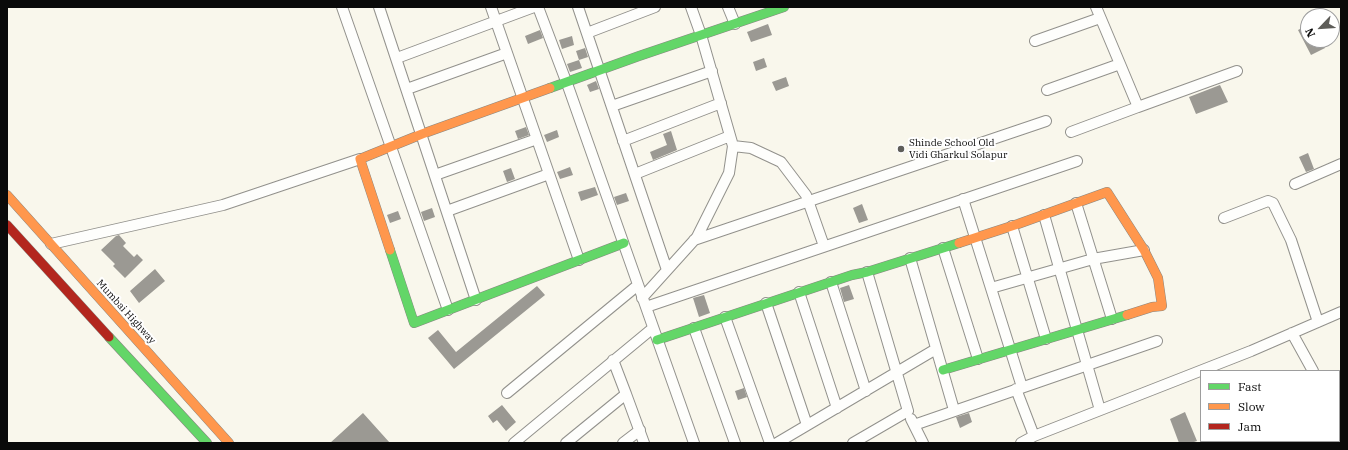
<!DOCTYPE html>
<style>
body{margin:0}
#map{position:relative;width:1348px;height:450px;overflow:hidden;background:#f9f7ec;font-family:"IBM Plex Serif",serif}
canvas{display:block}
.frame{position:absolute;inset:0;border:8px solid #0a0a0a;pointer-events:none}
.legend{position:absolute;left:1200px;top:370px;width:140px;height:72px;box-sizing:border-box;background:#fff;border:1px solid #9d9d9d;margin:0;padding:5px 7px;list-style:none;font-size:12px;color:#0a0a0a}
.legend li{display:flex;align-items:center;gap:8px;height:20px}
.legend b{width:20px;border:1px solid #9d9d9d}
.north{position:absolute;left:1300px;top:8px;width:40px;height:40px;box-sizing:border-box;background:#fff;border:1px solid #9d9d9d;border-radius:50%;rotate:245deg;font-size:11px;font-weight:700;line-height:16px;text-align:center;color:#0a0a0a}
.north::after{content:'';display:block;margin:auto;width:14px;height:18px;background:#5e5d59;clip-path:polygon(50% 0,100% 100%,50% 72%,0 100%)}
</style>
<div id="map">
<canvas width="1348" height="450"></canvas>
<div class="frame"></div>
<ul class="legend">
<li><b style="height:5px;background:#63d668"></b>Fast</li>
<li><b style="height:5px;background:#ff974d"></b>Slow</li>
<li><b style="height:5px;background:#b3261e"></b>Jam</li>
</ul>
<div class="north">N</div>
</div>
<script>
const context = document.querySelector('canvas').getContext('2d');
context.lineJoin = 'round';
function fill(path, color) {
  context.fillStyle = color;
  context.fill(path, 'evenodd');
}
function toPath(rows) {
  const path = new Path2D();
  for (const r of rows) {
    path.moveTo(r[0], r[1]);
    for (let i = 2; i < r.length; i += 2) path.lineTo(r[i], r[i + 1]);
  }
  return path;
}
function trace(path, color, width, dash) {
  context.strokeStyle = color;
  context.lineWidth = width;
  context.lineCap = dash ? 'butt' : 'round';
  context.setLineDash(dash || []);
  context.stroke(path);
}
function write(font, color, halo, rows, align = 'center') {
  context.font = font + ' "IBM Plex Serif",serif';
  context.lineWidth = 4;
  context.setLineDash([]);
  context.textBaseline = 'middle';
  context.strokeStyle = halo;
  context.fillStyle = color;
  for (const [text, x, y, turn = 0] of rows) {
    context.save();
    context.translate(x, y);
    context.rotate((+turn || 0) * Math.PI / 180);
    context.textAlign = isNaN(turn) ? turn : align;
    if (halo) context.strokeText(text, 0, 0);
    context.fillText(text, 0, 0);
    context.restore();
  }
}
fill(toPath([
 [768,24,772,35,751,42,747,32],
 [1308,25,1308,40,1320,40,1325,48,1311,55,1298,30],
 [540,30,543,38,528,44,525,36],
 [572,36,574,45,562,49,559,40],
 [585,48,588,57,579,60,576,51],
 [764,58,767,67,756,71,753,62],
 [579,60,582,68,570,72,567,64],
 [786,77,789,86,776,91,772,82],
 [596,81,599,89,590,92,587,85],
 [1220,85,1228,102,1196,114,1189,97],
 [526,127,529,135,518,139,515,131],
 [557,130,559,137,547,142,544,135],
 [671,131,677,150,653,160,650,152,667,145,663,134],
 [1308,153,1314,169,1306,172,1299,157],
 [570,167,573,175,560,179,557,172],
 [511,168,515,179,507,182,503,171],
 [595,187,598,195,581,201,578,192],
 [626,193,629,201,617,205,614,197],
 [862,204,868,220,859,223,853,208],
 [432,208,435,217,424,221,421,212],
 [398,211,401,219,390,223,387,215],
 [119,235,126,243,123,246,134,257,137,254,143,260,125,278,113,266,115,264,101,250,116,236],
 [155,269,165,281,139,303,130,291],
 [849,285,854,299,844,302,840,288],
 [537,286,545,295,454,369,428,338,438,330,456,352],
 [704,295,710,313,699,317,693,298],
 [744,388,747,397,738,400,735,391],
 [502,405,516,422,506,431,497,420,493,423,488,416],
 [1185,412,1197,441,1191,443,1179,443,1170,419],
 [363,413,390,443,330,443],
 [969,413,972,422,960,428,956,417]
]), '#9b9993');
const street = toPath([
 [342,7,448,310],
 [379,7,476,300],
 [491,7,579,260],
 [538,7,569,89,694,443],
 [578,7,667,270],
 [728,7,735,24],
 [587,33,655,7],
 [1035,41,1100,18],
 [397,58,534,7],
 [407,89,507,53],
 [1047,90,1120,64,1096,7],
 [612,106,712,71],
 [1138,107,1237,71],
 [1071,132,1138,107,1120,64],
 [623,141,721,103],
 [733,146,751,148,781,162,806,195,824,246],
 [635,174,730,136],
 [435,175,537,139],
 [1295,184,1341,164],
 [963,199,1022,387],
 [1076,203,1112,319],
 [447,211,549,174],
 [1044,215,1100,410],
 [1224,218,1268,201,1273,203,1291,240,1318,322],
 [1012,226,1046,339],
 [694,240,1046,121],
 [51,244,223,205,360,159],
 [943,248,978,359],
 [910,258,954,410],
 [831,282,866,391],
 [991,288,1093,259,1144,250],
 [799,292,837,408],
 [642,298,697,237,729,173,733,146,701,35,691,7],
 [766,303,807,425],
 [646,307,1077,161],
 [725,317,770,443],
 [694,328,735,443],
 [1292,333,1313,371],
 [613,360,626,394],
 [1016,389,1034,436],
 [507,393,638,285],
 [911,419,923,443],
 [1339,419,1341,423],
 [914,425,1157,341],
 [514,443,653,328],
 [566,443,626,394,644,443],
 [623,443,640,430],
 [777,443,936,349],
 [853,443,908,411,867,272],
 [1021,443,1034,436,1251,351,1341,312],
 [1244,443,1248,441]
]);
const fast = toPath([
 [550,88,639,56,784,7],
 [390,250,414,323,624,243],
 [109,337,207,443],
 [657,340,852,275,867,272,959,243],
 [943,370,1127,315]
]);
const slow = toPath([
 [7,195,229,443],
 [959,243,1018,224,1107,192,1144,250,1158,278,1162,306,1152,307,1127,315],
 [390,250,360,159,422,134,550,88]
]);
const jam = toPath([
 [7,225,109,337]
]);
trace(street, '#92918c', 12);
trace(fast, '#888782', 10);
trace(slow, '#888782', 10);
trace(jam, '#888782', 10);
trace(street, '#fefefc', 10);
trace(fast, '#63d668', 9);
trace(slow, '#ff974d', 9);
trace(jam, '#b3261e', 9);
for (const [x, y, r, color] of [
 [901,149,4,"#5e5d59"]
]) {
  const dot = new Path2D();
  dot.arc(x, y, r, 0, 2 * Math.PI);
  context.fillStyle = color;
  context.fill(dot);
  trace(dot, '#fff', 1.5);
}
write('10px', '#0a0a0a', '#fff', [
 ["Shinde School Old",909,143],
 ["Vidi Gharkul Solapur",909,155]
], 'left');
write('10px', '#0a0a0a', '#fff', [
 ["Mumbai Highway",126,312,48]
]);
</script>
